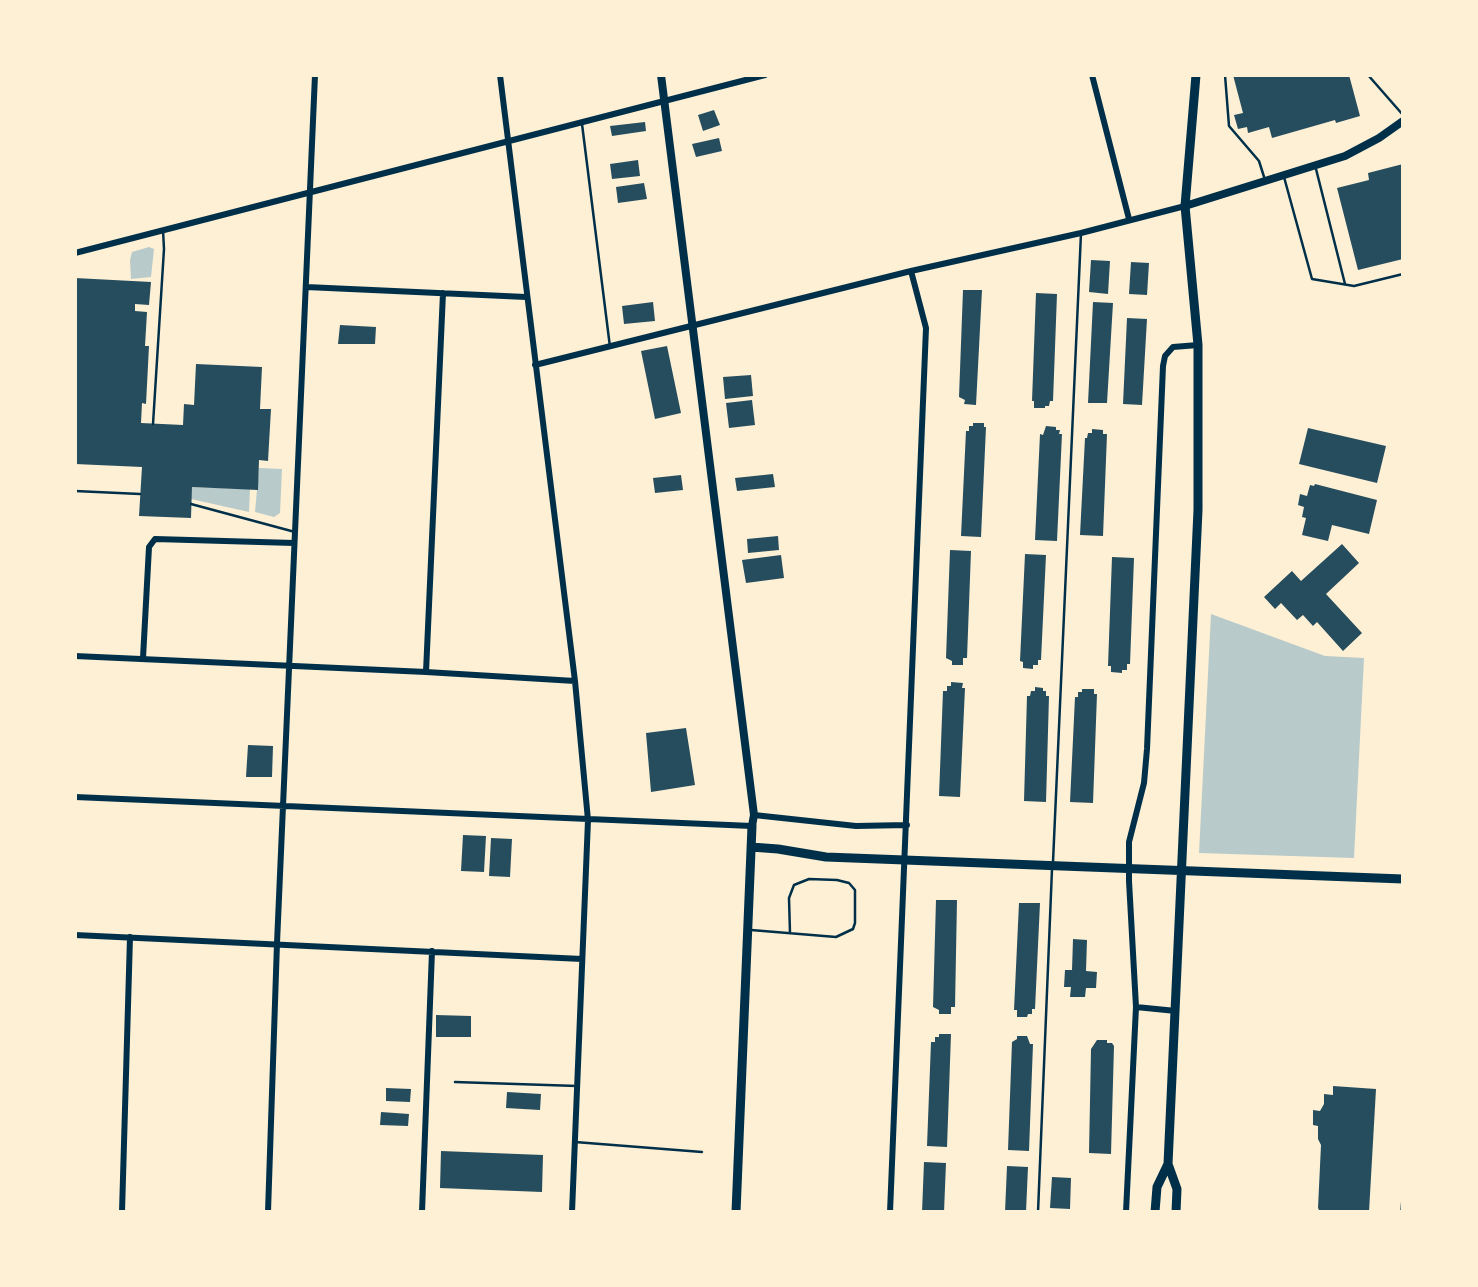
<!DOCTYPE html>
<style>
body{margin:0}
#map{position:relative;width:1478px;height:1287px;overflow:hidden;background:#fdf0d5;font-family:Manrope,sans-serif}
canvas{display:block}
.frame{position:absolute;inset:0;border:77px solid #fdf0d5;pointer-events:none}
</style>
<div id="map">
<canvas width="1478" height="1287"></canvas>
<div class="frame"></div>
</div>
<script>
const context = document.querySelector('canvas').getContext('2d');
context.lineJoin = 'round';
function fill(path, color) {
  context.fillStyle = color;
  context.fill(path, 'evenodd');
}
function toPath(rows) {
  const path = new Path2D();
  for (const r of rows) {
    path.moveTo(r[0], r[1]);
    for (let i = 2; i < r.length; i += 2) path.lineTo(r[i], r[i + 1]);
  }
  return path;
}
function trace(path, color, width, dash) {
  context.strokeStyle = color;
  context.lineWidth = width;
  context.lineCap = dash ? 'butt' : 'round';
  context.setLineDash(dash || []);
  context.stroke(path);
}
fill(toPath([
 [149,247,154,249,151,277,131,279,130,260,132,252],
 [259,468,282,469,280,513,274,517,255,512],
 [192,487,250,489,249,512,191,499],
 [1211,614,1325,656,1364,658,1354,858,1199,853]
]), '#b9caca');
fill(toPath([
 [1233,75,1349,75,1360,116,1336,123,1335,120,1272,138,1269,127,1248,133,1247,127,1238,129,1234,115,1243,113],
 [714,110,720,125,703,131,698,115],
 [645,122,646,131,612,136,610,126],
 [719,138,722,151,696,157,692,144],
 [638,160,640,176,612,179,610,164],
 [1403,164,1403,259,1358,270,1337,188,1369,180,1368,173],
 [644,183,647,199,618,203,616,187],
 [1091,260,1110,261,1108,294,1089,292],
 [1131,262,1149,263,1147,295,1129,294],
 [75,278,151,282,149,305,135,304,135,311,147,312,145,346,149,346,146,404,142,403,141,423,183,425,184,404,194,405,196,364,262,367,260,409,271,409,268,461,259,460,258,490,192,487,191,518,139,516,142,467,75,464],
 [963,290,982,290,976,405,964,404,965,400,959,397],
 [1036,293,1057,294,1053,401,1050,401,1049,406,1045,406,1045,408,1034,408,1034,401,1032,401],
 [653,302,655,321,624,324,622,306],
 [1093,302,1113,303,1107,403,1088,403],
 [1127,318,1147,319,1142,405,1123,404],
 [340,325,376,327,375,344,338,344],
 [667,346,681,413,655,419,641,351],
 [751,375,753,396,725,399,723,377],
 [752,400,755,425,729,428,726,403],
 [973,423,984,423,984,427,986,427,981,537,961,536,966,431,969,431,969,426,973,426],
 [1046,426,1056,427,1056,430,1060,430,1059,434,1062,434,1057,541,1035,540,1040,434,1043,435],
 [1308,428,1386,446,1377,483,1299,464],
 [1092,429,1103,430,1103,434,1107,434,1103,536,1080,535,1085,438,1087,438,1088,433,1092,433],
 [773,474,775,487,737,491,735,478],
 [681,475,683,490,655,493,653,478],
 [1315,484,1377,500,1369,534,1332,525,1328,541,1302,535,1306,518,1302,517,1304,507,1298,505,1300,494,1307,496,1310,485,1314,486],
 [778,536,779,550,748,553,747,539],
 [1342,544,1359,563,1326,594,1362,633,1343,651,1317,622,1313,626,1303,615,1297,620,1281,603,1275,609,1264,597,1292,571,1301,581],
 [950,550,971,551,967,658,963,658,963,665,952,665,952,661,946,658],
 [1025,554,1046,555,1041,660,1038,660,1038,665,1033,665,1033,669,1023,668,1023,662,1020,661],
 [781,555,784,578,746,583,742,560],
 [1112,557,1134,558,1130,664,1127,664,1127,670,1122,670,1122,673,1111,672,1111,666,1108,666],
 [951,682,963,683,962,688,965,688,960,797,939,796,943,691,947,691,947,686,951,686],
 [1035,687,1043,688,1043,691,1046,691,1046,696,1049,696,1046,802,1024,801,1027,696,1030,696,1031,691,1035,691],
 [1082,689,1094,689,1094,694,1097,694,1093,803,1070,802,1075,697,1078,697,1078,692,1082,692],
 [686,728,695,785,651,792,646,733],
 [248,745,273,746,272,777,246,777],
 [463,835,486,836,484,872,461,871],
 [491,838,512,839,510,877,489,876],
 [936,900,957,900,955,1007,951,1007,951,1014,939,1014,939,1010,933,1007],
 [1019,903,1040,903,1035,1009,1032,1009,1032,1014,1028,1014,1027,1017,1017,1017,1017,1010,1014,1010],
 [1073,939,1087,940,1086,971,1097,972,1096,988,1086,988,1085,997,1070,997,1071,987,1064,987,1065,970,1072,970],
 [436,1015,471,1016,471,1037,436,1037],
 [939,1034,951,1034,947,1147,927,1146,931,1042,935,1042,935,1037,939,1037],
 [1017,1036,1027,1036,1030,1044,1033,1044,1029,1151,1008,1150,1012,1042,1017,1039],
 [1097,1040,1107,1040,1107,1043,1112,1043,1114,1046,1111,1154,1089,1153,1091,1049],
 [1333,1086,1376,1089,1369,1212,1320,1212,1318,1208,1321,1145,1318,1139,1318,1126,1313,1125,1313,1110,1320,1111,1324,1104,1324,1094,1333,1095],
 [386,1088,411,1089,410,1102,386,1101],
 [507,1092,541,1094,540,1110,506,1108],
 [381,1112,409,1114,408,1126,380,1125],
 [441,1151,543,1155,542,1192,440,1188],
 [924,1162,946,1163,944,1212,922,1212],
 [1007,1166,1028,1167,1026,1212,1005,1212],
 [1052,1177,1071,1178,1070,1209,1050,1208]
]), '#264d5e');
trace(toPath([
 [1225,75,1229,126,1259,161,1265,180],
 [1368,75,1403,115],
 [582,124,610,347],
 [1316,169,1345,284],
 [1284,177,1312,279,1354,286,1403,274],
 [153,424,164,249,163,230],
 [75,491,140,494],
 [191,504,295,532],
 [1053,862,1081,233],
 [751,930,836,937,853,929,855,923,855,890,849,883,837,880,809,879,794,885,789,898,790,933],
 [455,1082,577,1086],
 [575,1142,702,1152],
 [1038,1212,1052,869]
]), '#003049', 2.5);
trace(toPath([
 [500,75,575,681,588,820,572,1212],
 [1092,75,1129,219],
 [75,253,765,75],
 [306,287,526,297],
 [535,365,911,271,1081,233,1185,206],
 [75,656,426,672,575,681],
 [143,658,149,547,155,539,294,543],
 [426,672,443,293],
 [75,797,752,826],
 [754,815,856,826,907,825],
 [75,935,582,959],
 [1136,1007,1176,1011],
 [122,1212,130,937],
 [268,1212,277,943,315,75],
 [422,1212,432,951],
 [890,1212,926,328,911,271],
 [1126,1212,1136,1007,1129,881,1129,842,1144,783,1147,749,1163,366,1165,356,1173,347,1198,345]
]), '#003049', 6);
trace(toPath([
 [661,75,754,815,752,826],
 [1185,206,1345,156,1379,138,1403,121]
]), '#003049', 8);
trace(toPath([
 [751,847,778,849,826,857,1403,879],
 [1168,1164,1177,1189,1176,1212],
 [736,1212,752,826],
 [1155,1212,1157,1187,1168,1164,1198,510,1198,345,1185,206,1196,75]
]), '#003049', 9);
trace(toPath([
 [1402,1212,1403,1203]
]), '#657d81', 4.5);
</script>
